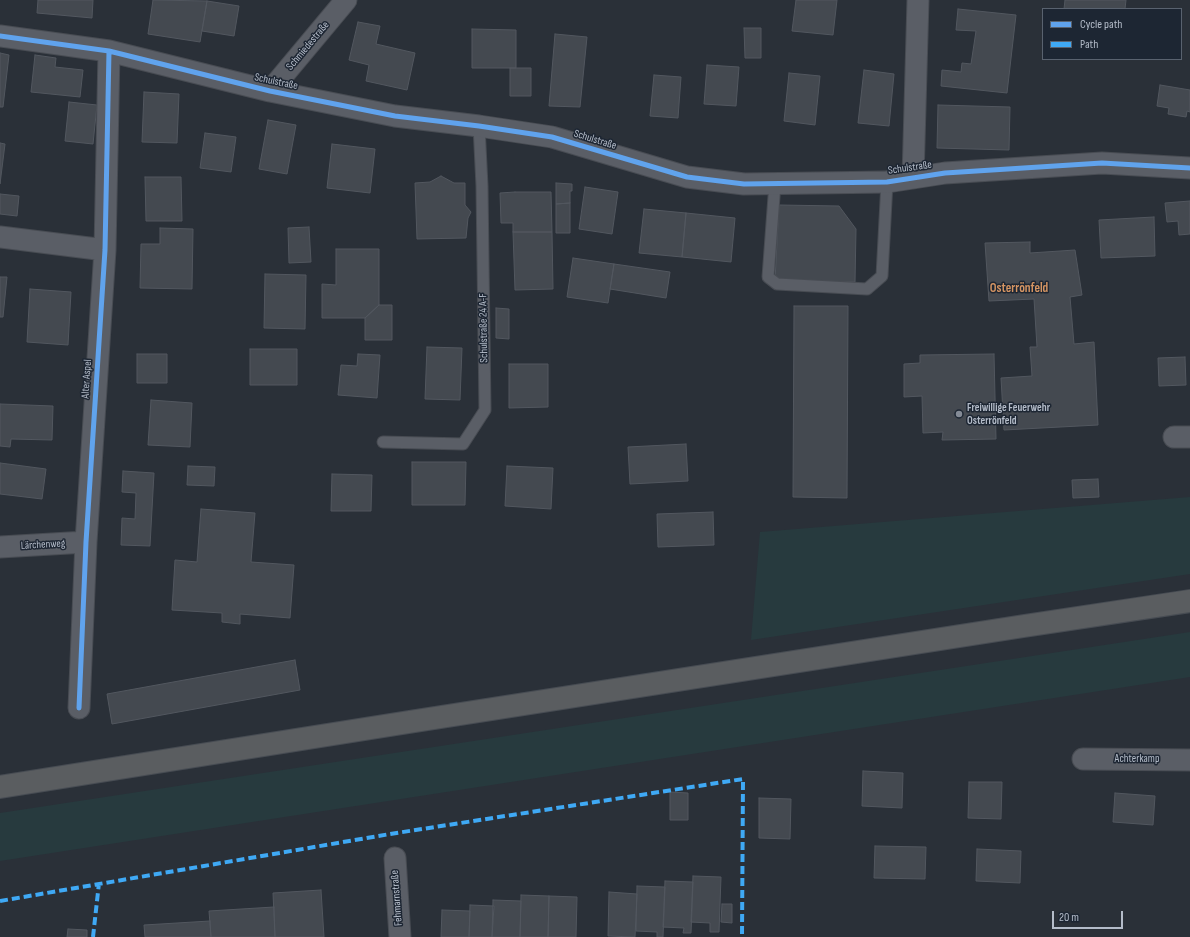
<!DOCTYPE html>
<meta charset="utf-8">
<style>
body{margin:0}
#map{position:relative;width:1190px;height:937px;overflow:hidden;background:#2a3038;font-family:"Sofia Sans Condensed",sans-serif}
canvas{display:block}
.legend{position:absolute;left:1042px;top:8px;width:140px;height:52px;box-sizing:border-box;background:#1d2633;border:1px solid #59626f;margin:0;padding:5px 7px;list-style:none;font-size:12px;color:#b4bcc9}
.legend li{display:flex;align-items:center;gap:8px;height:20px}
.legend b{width:20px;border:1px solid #59626f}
.scale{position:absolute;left:1052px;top:911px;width:71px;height:18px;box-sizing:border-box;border:2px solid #b4bcc9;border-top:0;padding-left:5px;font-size:12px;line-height:14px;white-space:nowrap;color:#b4bcc9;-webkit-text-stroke:3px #1d2633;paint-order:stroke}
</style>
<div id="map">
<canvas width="1190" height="937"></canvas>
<ul class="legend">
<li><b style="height:5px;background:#60a3ed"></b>Cycle path</li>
<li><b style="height:5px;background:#3fa9f5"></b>Path</li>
</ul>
<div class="scale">20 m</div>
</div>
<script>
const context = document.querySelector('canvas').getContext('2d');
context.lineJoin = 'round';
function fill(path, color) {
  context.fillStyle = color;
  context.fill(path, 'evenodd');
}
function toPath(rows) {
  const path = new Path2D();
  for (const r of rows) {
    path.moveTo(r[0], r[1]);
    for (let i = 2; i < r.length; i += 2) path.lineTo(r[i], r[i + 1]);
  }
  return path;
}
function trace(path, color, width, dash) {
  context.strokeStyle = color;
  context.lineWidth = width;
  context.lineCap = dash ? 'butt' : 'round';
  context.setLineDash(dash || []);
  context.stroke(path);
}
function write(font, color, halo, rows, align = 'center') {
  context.font = font + ' "Sofia Sans Condensed",sans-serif';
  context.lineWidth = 3;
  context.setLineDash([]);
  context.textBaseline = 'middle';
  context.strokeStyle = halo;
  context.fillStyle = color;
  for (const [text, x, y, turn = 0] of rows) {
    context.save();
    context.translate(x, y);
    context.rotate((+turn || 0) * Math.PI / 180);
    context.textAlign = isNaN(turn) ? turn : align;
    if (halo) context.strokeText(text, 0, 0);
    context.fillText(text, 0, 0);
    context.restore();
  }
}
fill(toPath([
 [1190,497,1190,574,751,640,760,532],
 [1190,632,1190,677,0,861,0,813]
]), '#273a3e');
const building = toPath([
 [38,0,93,0,92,18,37,13,38,0],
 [153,0,207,1,200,42,148,34,153,0],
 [796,0,837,0,833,35,792,31,796,0],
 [1065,0,1126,0,1125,9,1064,9,1065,0],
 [207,1,239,6,234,36,202,31,207,1],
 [958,9,1016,15,1007,93,941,86,942,70,961,72,962,63,971,64,976,31,956,30,958,9],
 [358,22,380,26,376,44,415,53,407,90,366,81,369,65,349,60,358,22],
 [744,28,761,28,761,58,745,58,744,28],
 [472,29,516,30,516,68,472,68,472,29],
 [555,34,587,37,580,107,549,106,555,34],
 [0,53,9,55,3,107,0,107,0,53],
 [35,55,56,58,55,67,83,70,80,97,31,92,35,55],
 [707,65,739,67,736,106,704,104,707,65],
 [510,68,531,68,531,96,510,96,510,68],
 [864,70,894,74,889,126,858,123,864,70],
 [789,73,820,76,815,125,784,121,789,73],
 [654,75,681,77,678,118,650,116,654,75],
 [1160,85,1190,90,1190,112,1187,111,1186,117,1168,114,1169,108,1157,106,1160,85],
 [144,92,179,94,177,143,142,142,144,92],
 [69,102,97,105,93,144,65,141,69,102],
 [938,105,1010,107,1009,150,937,148,938,105],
 [268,120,296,125,287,174,259,169,268,120],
 [205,133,236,137,231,172,200,168,205,133],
 [0,143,5,144,0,184,0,143],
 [332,144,375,149,370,193,327,188,332,144],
 [441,176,454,183,465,183,465,205,471,212,468,218,466,238,417,239,415,183,430,182,441,176],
 [145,177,181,177,182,221,146,221,145,177],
 [556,183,572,184,572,191,570,191,570,203,556,204,556,183],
 [585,187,618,192,612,234,579,229,585,187],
 [515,192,551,192,552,232,513,232,513,223,501,223,500,193,515,192],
 [0,194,19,196,17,216,0,214,0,194],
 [1190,201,1190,234,1179,235,1178,221,1167,222,1165,203,1190,201],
 [570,203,570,233,556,233,556,204,570,203],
 [779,205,839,206,856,229,855,282,775,280,779,205],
 [644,209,686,213,682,257,639,253,644,209],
 [686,213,735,218,731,262,682,257,686,213],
 [1154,217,1155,256,1101,258,1099,220,1154,217],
 [309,227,311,262,289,263,288,228,309,227],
 [160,228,193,229,192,289,140,288,141,244,160,244,160,228],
 [513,232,552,232,553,289,515,290,513,232],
 [1030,242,1030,253,1075,250,1082,295,1070,297,1074,344,1094,342,1098,425,1004,430,1001,378,1032,376,1030,347,1037,347,1034,299,989,301,985,243,1030,242],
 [336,249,379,249,379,305,365,318,322,318,322,284,336,285,336,249],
 [573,258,614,264,608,303,567,297,573,258],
 [614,264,670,272,666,298,610,289,614,264],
 [265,274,306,275,305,329,264,328,265,274],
 [0,277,7,277,3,317,0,317,0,277],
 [30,289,71,292,68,345,27,342,30,289],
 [379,305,392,305,392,340,365,340,365,318,379,305],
 [794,306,848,306,847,498,793,497,794,306],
 [496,308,509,309,509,339,496,338,496,308],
 [427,347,462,348,460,400,425,399,427,347],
 [250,349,297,349,297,385,250,385,250,349],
 [137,354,167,354,167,383,137,383,137,354],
 [358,354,380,355,377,398,338,395,341,365,357,366,358,354],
 [994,354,996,439,942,440,943,432,923,433,922,396,904,397,904,364,920,363,920,355,994,354],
 [1185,357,1186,385,1159,386,1158,358,1185,357],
 [509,364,548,364,548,407,509,408,509,364],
 [151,400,192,403,190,447,148,445,151,400],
 [0,404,53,406,52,440,11,439,10,447,0,446,0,404],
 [686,444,688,481,630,484,628,447,686,444],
 [412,462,466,462,465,505,412,505,412,462],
 [0,463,46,469,42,499,0,494,0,463],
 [188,466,215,467,214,486,187,485,188,466],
 [507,466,553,468,551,509,505,506,507,466],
 [123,471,154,473,150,546,121,545,122,518,135,519,136,493,122,492,123,471],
 [332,474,372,475,371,511,331,511,332,474],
 [1098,479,1099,497,1073,498,1072,480,1098,479],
 [201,509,255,513,251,562,294,565,290,618,240,614,240,624,222,622,222,613,172,610,175,560,197,562,201,509],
 [713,512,714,545,658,547,657,514,713,512],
 [295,660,300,690,112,724,107,694,295,660],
 [863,771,903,773,902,808,862,806,863,771],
 [969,782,1002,782,1001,819,968,818,969,782],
 [670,792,688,793,688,820,670,820,670,792],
 [1115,793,1155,796,1153,825,1113,822,1115,793],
 [759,798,791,799,790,839,759,838,759,798],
 [875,846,926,847,925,879,874,878,875,846],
 [977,849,1021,851,1020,883,976,881,977,849],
 [693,876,721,877,719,932,710,932,710,923,691,922,693,876],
 [665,881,693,882,691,933,683,933,684,928,663,927,665,881],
 [637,886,665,887,663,937,657,937,657,932,636,931,637,886],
 [321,890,324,937,275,937,273,893,321,890],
 [609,892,637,894,635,937,608,936,609,892],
 [521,895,549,896,548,937,520,937,521,895],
 [549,896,577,897,576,937,548,937,549,896],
 [493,900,521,901,520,937,492,937,493,900],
 [722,904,732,904,732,923,721,922,722,904],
 [470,905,494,906,492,937,469,937,470,905],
 [274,907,275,937,211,937,209,911,274,907],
 [442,910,470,911,469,937,441,937,442,910],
 [210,921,211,937,145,937,144,925,210,921],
 [68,929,87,930,87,937,67,937,68,929]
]);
fill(building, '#444950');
trace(building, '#52575f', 1);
const lane = toPath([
 [775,183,768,277,777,284,867,289,882,276,887,182],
 [383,442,463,444,485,410,482,186,479,126]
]);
const street = toPath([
 [0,36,109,51,270,91,395,116,479,126,552,137,687,177,744,184,887,182,945,173,1102,163,1190,168],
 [270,91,346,0],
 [913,178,918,0],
 [0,237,105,250],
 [1174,437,1190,437],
 [0,547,86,542],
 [79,708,86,542,105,250,109,51],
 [1083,759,1190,760],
 [395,858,400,937]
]);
const highway = toPath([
 [0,787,409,722,1024,626,1190,601]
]);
trace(lane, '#484c53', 13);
trace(street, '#484c53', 23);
trace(highway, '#474c53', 24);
trace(lane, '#5a5e66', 11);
trace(street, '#5a5e66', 21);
trace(highway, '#5a5d60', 22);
trace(toPath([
 [0,901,390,834,743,779,742,937],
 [93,937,99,883]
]), '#3fa9f5', 4, [8, 4]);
trace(toPath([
 [0,36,109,51,270,91,395,116,479,126,552,137,687,177,744,184,887,182,945,173,1102,163,1190,168],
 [79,708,86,542,105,250,109,51]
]), '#60a3ed', 5);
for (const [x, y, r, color] of [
 [959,414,4,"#848b96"]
]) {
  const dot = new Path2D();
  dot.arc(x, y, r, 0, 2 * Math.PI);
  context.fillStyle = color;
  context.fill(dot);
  trace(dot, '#1d2633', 1.5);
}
write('11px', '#b4bcc9', '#1d2633', [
 ["Schmiedestraße",308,46,-50],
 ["Schulstraße",276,82,12],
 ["Schulstraße",595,140,17],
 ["Schulstraße",910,168,-8],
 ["Schulstraße 24 A-F",484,328,-91],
 ["Alter Aspel",87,379,-86],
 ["Lärchenweg",43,545,-3],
 ["Achterkamp",1137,759],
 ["Fehmarnstraße",397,898,-94]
]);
write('bold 11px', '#b4bcc9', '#1d2633', [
 ["Freiwillige Feuerwehr",967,408],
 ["Osterrönfeld",967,421]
], 'left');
write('bold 13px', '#d59563', '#1d2633', [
 ["Osterrönfeld",1019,289]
]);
</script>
